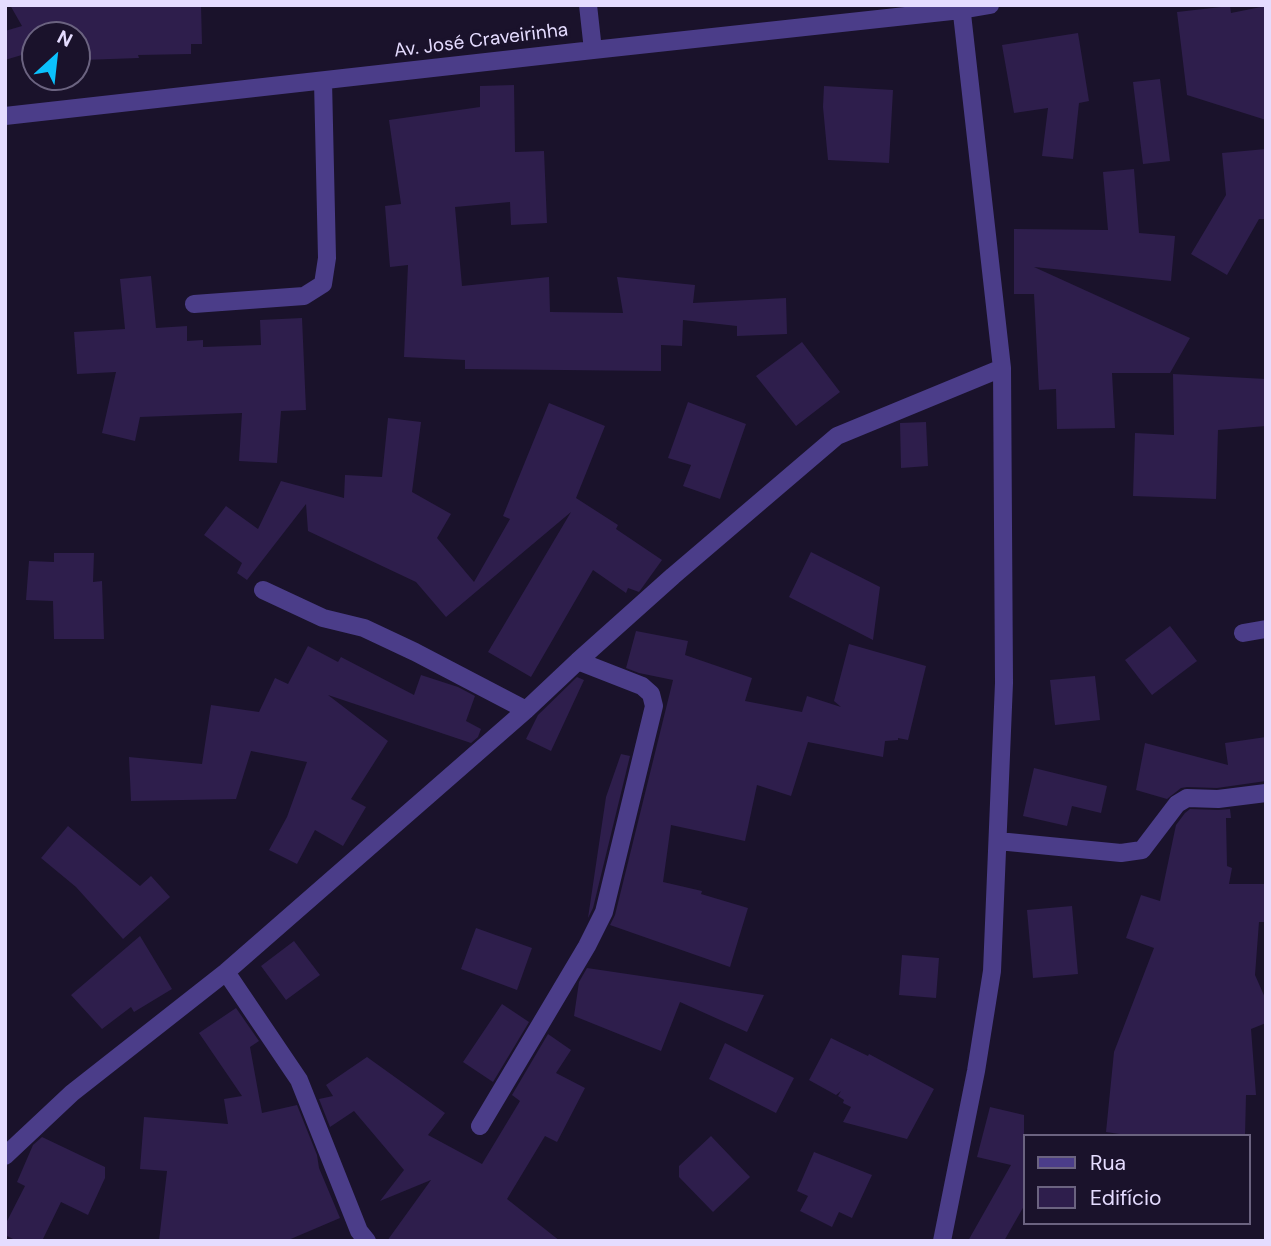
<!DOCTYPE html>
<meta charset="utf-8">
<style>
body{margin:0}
#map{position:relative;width:1271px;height:1246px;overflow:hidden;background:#1a122b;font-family:"DM Sans",sans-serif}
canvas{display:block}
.frame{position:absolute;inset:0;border:7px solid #e5dcff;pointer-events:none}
.legend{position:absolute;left:1023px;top:1134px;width:228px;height:91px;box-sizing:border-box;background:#1a122b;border:2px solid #6b6380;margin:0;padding:9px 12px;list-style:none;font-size:21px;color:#e5dcff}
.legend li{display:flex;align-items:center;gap:14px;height:35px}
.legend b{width:35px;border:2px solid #6b6380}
.north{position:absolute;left:21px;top:21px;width:70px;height:70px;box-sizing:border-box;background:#1a122b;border:2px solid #6b6380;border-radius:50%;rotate:27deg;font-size:19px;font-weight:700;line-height:28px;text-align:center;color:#e5dcff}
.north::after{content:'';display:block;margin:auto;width:24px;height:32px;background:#0bc1fc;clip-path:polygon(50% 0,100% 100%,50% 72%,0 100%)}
</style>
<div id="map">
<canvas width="1271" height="1246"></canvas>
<div class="frame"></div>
<ul class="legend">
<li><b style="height:9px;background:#4b3d89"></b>Rua</li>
<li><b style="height:19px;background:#2e1e4c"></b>Edifício</li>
</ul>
<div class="north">N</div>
</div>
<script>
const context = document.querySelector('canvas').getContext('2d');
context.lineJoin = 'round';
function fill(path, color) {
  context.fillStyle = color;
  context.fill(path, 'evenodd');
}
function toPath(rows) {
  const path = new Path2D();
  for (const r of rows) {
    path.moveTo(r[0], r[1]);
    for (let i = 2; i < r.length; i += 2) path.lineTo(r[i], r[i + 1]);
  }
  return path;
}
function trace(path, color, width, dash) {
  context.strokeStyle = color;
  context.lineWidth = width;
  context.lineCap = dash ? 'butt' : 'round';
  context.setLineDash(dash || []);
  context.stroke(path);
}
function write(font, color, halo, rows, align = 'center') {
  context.font = font + ' "DM Sans",sans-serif';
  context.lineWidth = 7;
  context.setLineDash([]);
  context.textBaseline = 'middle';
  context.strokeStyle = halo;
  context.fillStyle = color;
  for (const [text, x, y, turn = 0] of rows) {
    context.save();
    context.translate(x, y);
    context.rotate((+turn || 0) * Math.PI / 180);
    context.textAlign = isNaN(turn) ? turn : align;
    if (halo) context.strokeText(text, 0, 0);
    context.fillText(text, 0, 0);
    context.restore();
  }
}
fill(toPath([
 [10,5,201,5,202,44,191,44,191,54,138,55,139,58,83,60,80,37,77,38,77,35,35,35,35,51,5,60,5,31,22,26],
 [1230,6,1231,13,1266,6,1266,120,1187,95,1177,12],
 [1078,33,1089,101,1079,103,1073,159,1042,156,1048,108,1014,113,1002,45],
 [1160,79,1170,161,1143,164,1133,82],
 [514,85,515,152,544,151,547,223,511,225,510,202,455,207,462,286,549,277,550,312,623,313,617,277,695,285,693,303,786,298,787,334,737,336,737,326,683,320,682,346,661,345,661,371,465,369,465,360,404,357,408,265,390,267,385,206,401,204,389,120,480,107,480,86],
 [824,86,893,90,889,163,828,160,823,107],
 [1266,149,1266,219,1259,219,1227,275,1191,254,1226,195,1222,153],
 [1134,169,1139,233,1175,236,1171,281,1034,267,1190,338,1170,373,1112,373,1115,428,1057,429,1056,389,1039,390,1034,294,1014,294,1014,229,1108,230,1103,172],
 [151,276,156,328,187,326,187,341,203,340,203,347,261,345,260,320,302,318,306,410,281,411,277,463,239,461,242,413,140,417,135,441,102,433,116,372,77,374,74,332,125,329,120,279],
 [802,342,840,392,796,426,756,376],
 [1173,374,1266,379,1266,426,1218,430,1216,499,1133,496,1135,433,1174,435],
 [688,402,746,424,720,499,683,486,691,465,668,458],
 [549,403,605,426,576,498,618,525,616,529,662,560,639,592,628,588,626,593,593,570,531,677,488,652,571,512,446,617,416,582,308,531,306,504,247,580,237,573,242,563,204,535,226,506,258,529,281,481,344,498,345,475,382,477,388,418,421,422,412,492,451,514,437,538,474,582,510,519,503,516],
 [926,422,928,466,901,468,900,423],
 [811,552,880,587,873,640,789,597],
 [54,553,94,553,93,582,102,581,104,639,54,639,53,601,26,600,29,561,54,562],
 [1170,626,1197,661,1152,695,1125,660],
 [636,631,688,641,685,655,752,678,745,701,802,712,807,696,841,707,834,701,849,644,926,666,908,740,898,738,898,740,885,741,883,757,808,742,791,796,757,785,745,841,671,825,663,882,702,891,701,894,748,908,730,967,610,925,615,915,673,680,639,673,626,668],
 [308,646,338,662,341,657,414,695,421,675,458,687,475,696,466,721,481,729,478,737,471,743,328,695,388,741,351,799,366,807,343,846,315,830,297,864,269,850,287,817,307,762,251,751,236,799,131,801,129,757,202,764,211,705,259,712,275,678,288,684],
 [1095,676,1100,720,1055,725,1050,680],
 [577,677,584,680,551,751,526,739,538,715],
 [1266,737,1266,781,1217,788,1187,787,1181,788,1167,799,1136,790,1145,743,1228,765,1225,743],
 [621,754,630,756,593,908,588,918,606,797],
 [1034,768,1107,786,1101,813,1072,806,1067,826,1023,816],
 [1190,809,1218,810,1230,809,1231,818,1226,818,1227,866,1232,868,1229,884,1266,884,1266,922,1259,922,1255,975,1266,1000,1266,1023,1251,1029,1256,1095,1246,1095,1245,1136,1133,1136,1106,1132,1114,1052,1154,948,1126,938,1141,895,1160,901,1176,825,1185,813],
 [68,826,140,886,151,876,170,897,123,939,76,887,41,858],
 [1072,906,1078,974,1033,978,1027,910],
 [476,928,532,948,517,990,461,969],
 [140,936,172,989,134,1012,131,1007,102,1029,71,995],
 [294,941,320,975,286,1000,261,966],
 [902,955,939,958,936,998,899,995],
 [587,968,688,983,764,995,747,1032,680,1002,661,1051,574,1016,579,982],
 [502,1004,529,1022,493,1082,463,1062],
 [236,1008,259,1041,250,1047,262,1113,297,1105,317,1155,319,1168,340,1218,286,1241,159,1241,167,1171,140,1169,144,1117,228,1124,224,1099,242,1096,199,1033],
 [548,1034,571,1050,556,1073,585,1088,557,1142,545,1136,507,1199,560,1241,387,1241,431,1180,380,1201,404,1170,354,1111,330,1127,319,1099,333,1096,326,1085,367,1057,445,1113,428,1135,482,1164,520,1101,512,1095],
 [831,1038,868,1056,869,1054,934,1089,907,1139,843,1122,851,1107,843,1103,844,1100,838,1096,841,1091,836,1095,809,1080],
 [725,1043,794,1078,776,1113,709,1079],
 [990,1107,1024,1115,1024,1206,1004,1241,968,1241,1011,1165,977,1157],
 [711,1136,750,1177,713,1212,679,1177,679,1166],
 [42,1137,105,1167,105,1178,88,1215,61,1202,42,1241,17,1241,5,1235,5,1225,25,1186,17,1182,33,1145],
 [814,1152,872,1175,852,1218,839,1212,832,1227,800,1211,808,1196,797,1191]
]), '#2e1e4c');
trace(toPath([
 [588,5,593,50],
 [5,116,593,50,961,10,990,5],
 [194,304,304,296,323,284,327,258,323,81],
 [263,590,323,618,364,628,415,652,526,710],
 [1243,633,1266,629],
 [998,841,1121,853,1142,850,1177,804,1187,798,1218,799,1266,793],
 [226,972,299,1080,359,1231,367,1241],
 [480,1126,587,946,604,912,654,706,651,694,642,686,578,661],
 [5,1156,72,1093,226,972,526,710,578,661,673,576,837,436,1002,368],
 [942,1241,976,1071,992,971,1004,683,1002,368,961,5]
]), '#4b3d89', 18);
write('19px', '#e5dcff', '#1a122b', [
 ["Av. José Craveirinha",481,41,-7]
]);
</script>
